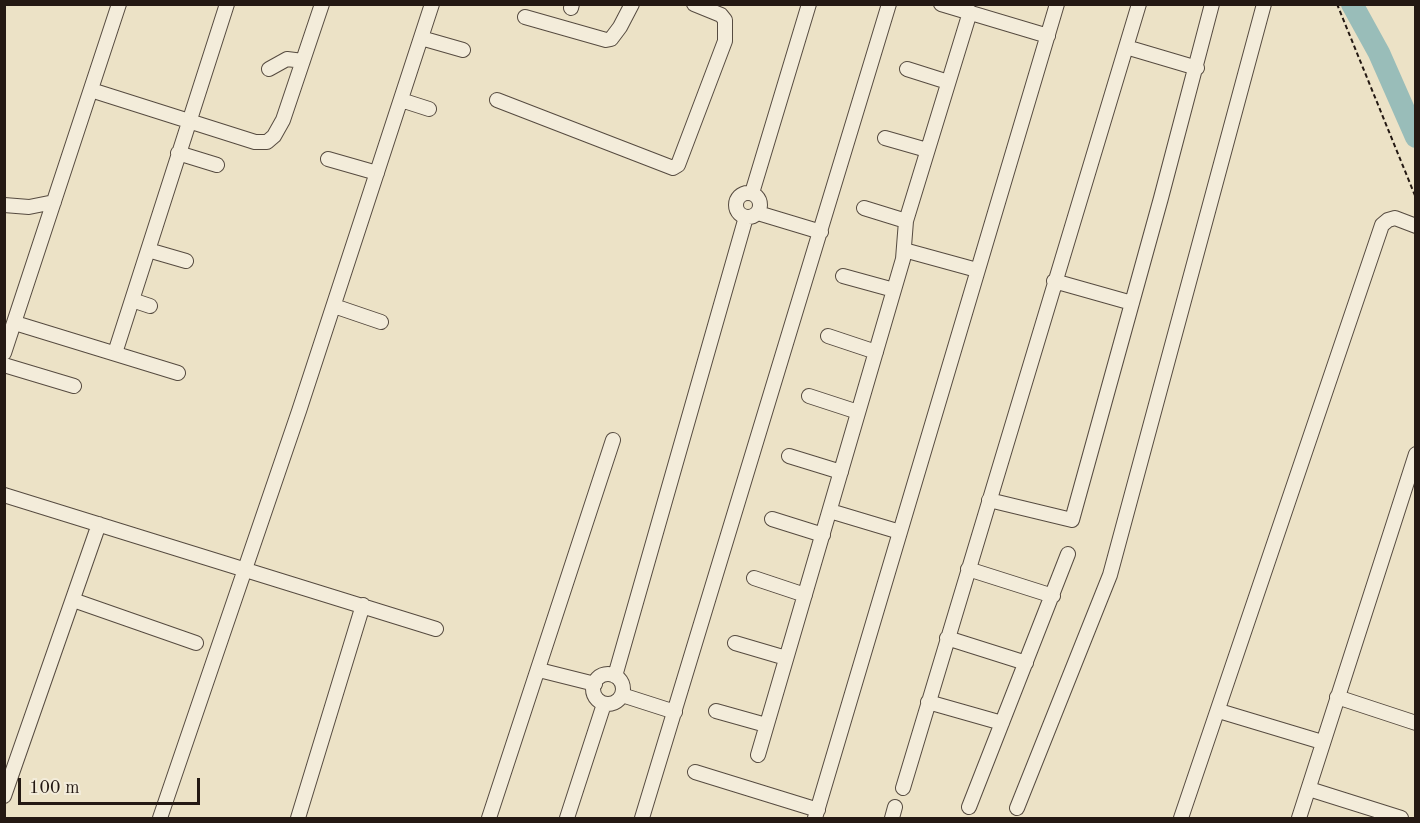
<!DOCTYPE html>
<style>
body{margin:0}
#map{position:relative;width:1420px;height:823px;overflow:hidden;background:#ece2c6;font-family:"Old Standard TT",serif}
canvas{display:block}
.frame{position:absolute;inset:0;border:6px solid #241913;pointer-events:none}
.scale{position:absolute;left:18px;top:778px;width:182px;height:27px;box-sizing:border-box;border:3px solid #241913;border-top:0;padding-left:8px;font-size:18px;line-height:21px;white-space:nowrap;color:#241913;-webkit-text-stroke:4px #f3ecda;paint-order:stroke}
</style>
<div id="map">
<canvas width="1420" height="823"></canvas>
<div class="frame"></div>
<div class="scale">100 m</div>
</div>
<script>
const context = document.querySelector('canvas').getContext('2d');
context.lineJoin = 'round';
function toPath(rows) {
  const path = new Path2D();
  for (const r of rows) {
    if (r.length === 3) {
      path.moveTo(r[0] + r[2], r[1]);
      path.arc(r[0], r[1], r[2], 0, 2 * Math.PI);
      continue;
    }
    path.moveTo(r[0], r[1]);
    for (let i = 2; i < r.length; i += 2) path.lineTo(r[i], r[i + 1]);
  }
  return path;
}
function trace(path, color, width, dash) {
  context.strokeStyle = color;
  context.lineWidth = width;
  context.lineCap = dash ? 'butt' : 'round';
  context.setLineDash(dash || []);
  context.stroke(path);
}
trace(toPath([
 [1352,4,1379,53,1416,137]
]), '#99bdb9', 22);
const minor = toPath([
 [941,4,1048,36],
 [571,8,572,4],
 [525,17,606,40,611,39,620,27,632,4],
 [421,38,463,50],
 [1126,47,1197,68],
 [269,69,287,59,303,61],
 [907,69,948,82],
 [91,90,255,142,267,142,274,136,283,120,322,4],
 [401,100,429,109],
 [497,100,673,168,678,165,725,41,725,20,721,15,694,4],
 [885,138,927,150],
 [178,153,217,165],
 [328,159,377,173],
 [748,205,12],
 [752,193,809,4],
 [4,205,29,207,54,202],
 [864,208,906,221],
 [758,213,821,232],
 [148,250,186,261],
 [904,250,977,270],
 [843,276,894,290],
 [1054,281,1132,303],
 [132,300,150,306],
 [334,306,381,322],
 [15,323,178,373],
 [828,336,876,352],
 [4,353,119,4],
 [115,353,227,4],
 [4,365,74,386],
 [809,396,858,412],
 [789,456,841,472],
 [4,495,436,629],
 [989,500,1072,520,1161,198,1212,4],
 [830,511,900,532],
 [772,519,823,535],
 [968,569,1053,596],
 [754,578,805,595],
 [73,600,196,643],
 [947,638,1026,663],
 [735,643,786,658],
 [539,670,595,684],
 [608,689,15],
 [615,676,746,217],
 [622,695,675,712],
 [1337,697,1416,723],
 [928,702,1002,723],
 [716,711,766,725],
 [1219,711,1322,742],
 [758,755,903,259,906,221,970,12],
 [695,772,818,810],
 [903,788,1139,4],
 [1309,789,1401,818],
 [4,796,99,524],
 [969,807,1068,554],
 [1017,808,1110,575,1264,4],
 [160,818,299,411,432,4],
 [298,818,363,605],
 [489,818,613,440],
 [567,818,604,704],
 [642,818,889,4],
 [815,818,1057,4],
 [892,818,895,807],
 [1181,818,1382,225,1388,220,1395,218,1416,226],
 [1299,818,1416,454]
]);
trace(minor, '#564b40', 16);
trace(toPath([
 [1337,4,1416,198]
]), '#241913', 2, [4.5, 3]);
trace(minor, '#f3ecda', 14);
</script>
